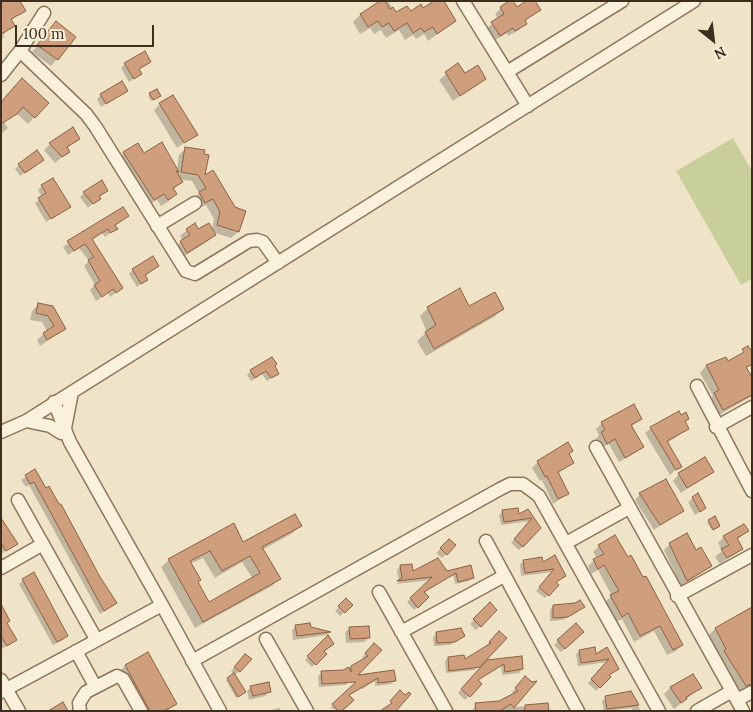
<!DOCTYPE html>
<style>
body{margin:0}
#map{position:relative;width:753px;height:712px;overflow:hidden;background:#f0e4c8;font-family:Lora,serif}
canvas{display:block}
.frame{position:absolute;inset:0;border:2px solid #3d2e20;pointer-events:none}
.north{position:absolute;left:688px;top:15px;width:50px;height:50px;-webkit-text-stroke:4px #f7eed8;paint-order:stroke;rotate:151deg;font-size:14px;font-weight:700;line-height:20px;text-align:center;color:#3d2e20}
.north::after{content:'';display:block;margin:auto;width:18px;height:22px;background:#3d2e20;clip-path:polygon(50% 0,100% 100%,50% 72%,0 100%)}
.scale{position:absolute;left:15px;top:25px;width:139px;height:22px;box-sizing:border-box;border:2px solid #3d2e20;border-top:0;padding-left:6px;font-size:15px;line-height:18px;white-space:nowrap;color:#3d2e20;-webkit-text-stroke:4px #f7eed8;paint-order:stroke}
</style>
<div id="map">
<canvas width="753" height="712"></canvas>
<div class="frame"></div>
<div class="north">N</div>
<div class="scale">100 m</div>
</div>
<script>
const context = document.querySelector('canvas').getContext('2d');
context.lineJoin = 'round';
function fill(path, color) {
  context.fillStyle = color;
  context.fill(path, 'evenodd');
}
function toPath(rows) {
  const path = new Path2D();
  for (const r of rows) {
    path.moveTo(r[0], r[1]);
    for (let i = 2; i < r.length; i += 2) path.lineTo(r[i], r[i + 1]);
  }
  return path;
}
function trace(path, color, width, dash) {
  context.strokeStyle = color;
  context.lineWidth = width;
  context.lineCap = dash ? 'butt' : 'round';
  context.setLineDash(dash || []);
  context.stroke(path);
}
fill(toPath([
 [733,138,752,171,752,279,741,285,676,171]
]), '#c9cf9b');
fill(toPath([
 [383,1,388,1,396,14,423,9,455,21,428,41,424,34,416,39,413,35,405,40,399,30,386,38,381,30,374,34,370,28,360,34,353,22,361,14],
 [1,3,24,11,10,21,13,26,3,35,4,37,1,40],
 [501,8,516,9,539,10,524,22,525,24,519,30,508,36,507,33,494,41,486,29,498,19,495,14],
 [56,23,57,59,51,66,32,52],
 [150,61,138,70,136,77,129,82,121,68,125,64],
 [458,65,465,75,485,79,453,101,439,80],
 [126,91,101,107,97,99,101,95],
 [150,94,160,96,151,101,148,96],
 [1,101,2,102,47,103,28,124,16,113,4,122,8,128,1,134],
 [160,104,196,134,177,148,154,110],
 [78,138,66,149,68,152,55,163,44,150,50,144],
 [186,148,238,232,231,238,213,232,215,234,208,241,180,259,174,248,183,240,180,236,187,230,212,230,214,219,206,205,198,209,193,199,199,193,192,181,179,179,181,182,173,190,176,194,169,201,161,206,157,200,147,206,118,159,124,153,143,155,177,170,179,155],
 [38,164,20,176,15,169,19,165],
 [42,186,69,207,46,222,35,203,42,197,38,190],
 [107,190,88,208,80,197,84,193],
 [122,208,127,216,114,226,116,228,105,237,102,233,92,240,117,292,110,297,108,293,96,301,90,290,95,285,84,266,89,261,79,248,68,255,63,247],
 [158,266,145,276,146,279,137,287,129,274,133,270],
 [38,305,64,329,40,346,37,340,47,331,42,322,30,320,32,311],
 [428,308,469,308,503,309,494,317,426,356,417,341,427,332,420,316],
 [726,358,752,380,752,396,717,416,708,400,713,396,700,373,706,366],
 [273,366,277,374,267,381,262,374,251,381,247,375,251,371],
 [681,416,688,419,684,422,688,429,667,443,680,466,670,475,645,433,651,428],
 [640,419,631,427,642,447,636,452,619,462,609,444,601,448,596,439,599,435,596,429,602,423],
 [568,455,572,463,557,474,567,494,553,504,542,480,540,481,532,468,538,462],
 [35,471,116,603,100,614,29,485,26,487,21,480],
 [712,472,681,493,673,481,679,474],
 [640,494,682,511,654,530,635,500],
 [698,495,705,508,695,515,688,502],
 [527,510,540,528,519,550,511,543,531,521,501,525,499,515,503,511,518,516],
 [1,520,16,544,1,554],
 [709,521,717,527,712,530,707,523],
 [300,526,293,533,262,550,279,579,272,586,195,628,161,567,169,560,243,543],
 [203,558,215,578,242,562,253,579,209,604,190,564],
 [747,531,737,540,742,549,720,564,715,557,722,551,718,543,724,537],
 [449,540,455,545,442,558,436,553],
 [670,544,696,551,710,566,681,586,664,550],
 [599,546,682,645,676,651,667,655,654,631,634,642,622,619,616,622,605,602,612,596,598,570,591,574,588,566,597,558,593,552],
 [554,556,555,583,557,585,545,598,536,591,552,572,521,576,520,564,524,561,542,564],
 [400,566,412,573,446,572,470,567,473,578,469,581,455,584,453,575,423,593,428,597,414,610,407,602,431,580,396,584,399,582,397,570],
 [23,580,67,636,63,640,53,645,19,584],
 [346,600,352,605,340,616,335,611],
 [490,604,496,610,476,630,470,624],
 [553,606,583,607,563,620,550,621,550,610],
 [752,607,752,694,740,691,730,674,728,675,709,635,715,629],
 [1,609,15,640,2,649,1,647],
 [296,626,310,628,329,633,327,635,293,640,292,630],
 [350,628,368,638,364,642,346,643,345,632],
 [499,632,505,638,475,670,446,673,445,661,448,658,464,661,486,646],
 [437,633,460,639,450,645,434,646,433,637],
 [579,636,561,652,554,645,558,641],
 [328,637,333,644,323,652,325,654,312,667,305,660],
 [374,645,380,650,346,685,319,687,318,676,322,673,349,670,365,659,362,657],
 [607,649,617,668,608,676,609,677,596,691,588,683,608,662,578,666,576,654,580,651,595,656],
 [245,656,239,671,234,676,243,694,236,698,226,680,234,675,231,671],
 [521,657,522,669,519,673,502,675,501,666,477,680,480,684,465,700,458,693,487,662],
 [125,666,175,703,168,711,137,711,117,674],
 [393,672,394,681,391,684,375,686,375,681,362,689,360,686,348,696,341,711,330,708,358,682],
 [693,675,701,687,674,709,664,694,670,688],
 [522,681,534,683,513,707,547,705,547,711,472,711,476,705,503,701,515,694,512,692],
 [251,687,269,692,265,696,249,700,247,691],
 [630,693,641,711,631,711,633,708,604,711,602,701,606,698],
 [280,708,281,711,266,711]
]), '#0003');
const building = toPath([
 [1,1,20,1,26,11,11,19,15,26,1,34,1,1],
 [380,1,385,1,390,9,393,7,396,12,407,6,411,11,421,4,423,8,434,1,444,1,456,21,437,34,433,27,424,32,421,28,413,33,407,23,394,31,389,23,382,27,378,21,368,27,360,14,380,1],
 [509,1,513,1,517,7,526,1,535,1,541,10,525,20,527,24,515,31,513,28,500,36,491,22,504,14,500,7,509,1],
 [56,21,76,37,58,60,37,45,56,21],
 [145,51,151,62,139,69,142,74,134,79,124,63,145,51],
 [458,63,465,73,478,65,486,79,460,96,445,72,458,63],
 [22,78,49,103,35,118,23,107,17,114,1,124,1,102,22,78],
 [122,81,128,91,106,104,100,94,122,81],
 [157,89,161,96,153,100,149,93,157,89],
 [173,95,198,135,184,143,159,103,173,95],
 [73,127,80,139,67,147,70,152,62,157,49,143,73,127],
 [162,142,179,172,176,171,183,182,173,188,177,194,168,200,164,194,154,200,123,152,138,143,144,153,162,142],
 [185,147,205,150,204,154,209,155,205,175,213,170,235,207,246,211,239,232,217,225,220,212,213,199,205,203,199,192,206,188,198,175,181,172,185,147],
 [37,150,44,160,25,173,18,164,37,150],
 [53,178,71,207,51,219,38,198,46,193,41,185,53,178],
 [102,180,108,191,99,196,101,199,93,204,83,192,102,180],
 [123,207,129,216,115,225,118,229,110,233,108,229,92,239,123,288,116,293,113,289,102,297,94,285,100,281,88,260,94,257,85,244,74,251,67,241,123,207],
 [195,223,198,229,209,223,216,235,187,253,180,241,190,235,186,229,195,223],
 [153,256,159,266,145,275,148,280,141,284,132,269,153,256],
 [460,288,469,306,495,292,504,309,434,349,425,332,436,325,427,307,460,288],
 [38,303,53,306,66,329,47,340,43,333,54,326,48,316,36,313,38,303],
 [748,346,752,352,752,365,746,367,752,377,752,395,723,410,714,393,719,390,706,365,726,357,728,361,744,352,742,349,748,346],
 [272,357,277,364,275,366,279,374,271,378,266,371,255,378,250,370,272,357],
 [634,404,642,419,631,425,644,447,625,458,615,439,607,444,601,432,605,430,601,422,634,404],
 [679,411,681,415,686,412,689,419,685,421,689,429,667,441,682,467,676,470,650,427,679,411],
 [568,442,573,451,569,454,574,463,558,472,569,494,558,499,547,476,545,477,537,461,568,442],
 [705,457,714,472,687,488,678,473,705,457],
 [35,469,46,488,49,486,59,504,61,504,100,577,117,603,104,611,34,482,30,484,25,475,35,469],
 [666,479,684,511,660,525,639,493,666,479],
 [698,493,706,508,700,512,692,497,698,493],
 [518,508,519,514,528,509,541,528,523,547,514,539,532,518,504,522,502,510,518,508],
 [295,514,302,526,262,547,281,579,203,622,168,559,234,523,243,542,295,514],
 [210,551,222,571,250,556,260,573,209,602,198,582,201,580,190,561,210,551],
 [715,516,720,526,713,530,708,520,715,516],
 [1,518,18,544,6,551,1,543,1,518],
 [744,524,749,531,737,538,743,549,727,558,721,549,729,545,723,536,744,524],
 [687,533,696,550,701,547,712,566,687,581,669,543,687,533],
 [615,535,628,557,631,555,643,577,646,576,683,645,673,650,660,626,640,636,628,613,622,617,610,595,619,591,604,565,598,569,593,559,604,554,598,545,615,535],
 [449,539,456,545,447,555,440,548,449,539],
 [555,555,566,576,556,582,559,585,549,596,539,587,554,569,525,573,523,560,542,557,543,562,555,555],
 [438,558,447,571,471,565,474,578,458,582,456,573,424,592,429,597,418,608,410,598,432,577,397,581,402,578,400,565,412,564,413,571,438,558],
 [34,572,68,636,57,642,22,579,34,572],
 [346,598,353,605,345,613,338,606,346,598],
 [580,600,585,607,568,617,553,618,553,605,575,603,580,600],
 [490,602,497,610,481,627,473,619,490,602],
 [1,604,10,621,7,623,17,640,7,646,1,636,1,604],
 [752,607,752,684,746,686,724,651,726,649,715,628,752,607],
 [310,623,311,627,331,632,297,636,295,625,310,623],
 [576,623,584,632,565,649,557,640,576,623],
 [369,626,370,638,350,639,349,627,369,626],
 [461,628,465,636,455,642,437,643,436,632,461,628],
 [499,631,507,638,480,667,449,671,448,657,464,655,465,659,491,643,489,642,499,631],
 [328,635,334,644,324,651,327,654,316,665,307,656,328,635],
 [374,643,382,650,358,675,394,670,396,681,378,683,378,678,349,695,354,700,342,711,338,711,332,704,356,682,322,684,321,671,343,670,349,667,351,672,351,666,368,656,365,653,374,643],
 [595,647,596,654,607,647,619,669,609,675,611,677,600,688,591,679,609,659,581,663,579,650,595,647],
 [148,652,177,704,164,711,150,711,125,665,148,652],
 [245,654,252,659,240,672,234,667,245,654],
 [522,656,523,669,505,672,504,664,478,680,482,684,470,697,461,689,487,660,522,656],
 [234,673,246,692,238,697,227,678,234,673],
 [693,674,702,688,686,697,687,699,681,703,670,687,693,674],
 [525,676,532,682,537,681,514,708,511,704,500,711,476,711,475,703,499,701,518,691,515,688,525,676],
 [269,682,271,692,253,696,250,686,269,682],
 [400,690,405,695,409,692,411,694,396,711,380,711,392,703,390,701,400,690],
 [631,691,639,705,607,709,605,696,631,691],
 [63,702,68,711,48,711,63,702],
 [548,703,549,711,525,711,525,705,548,703]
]);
fill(building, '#cf9f7d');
trace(building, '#8d5f41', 1);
const minor = toPath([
 [463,1,528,106],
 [20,51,86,114,95,126,186,271,195,274,249,241,257,240,263,242,278,263],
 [507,72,622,1],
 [1,75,20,51,44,13],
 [157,226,195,203],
 [697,386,752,491],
 [54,402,70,442,162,605,220,711],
 [26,421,50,426,61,433],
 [716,427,752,407],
 [65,428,72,392],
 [1,432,26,421,694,1],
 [596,447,743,711],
 [18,500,96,639],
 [486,541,578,711],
 [566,543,629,508],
 [1,568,43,544],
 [379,592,446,711],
 [677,596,752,555],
 [401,632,504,576],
 [266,639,307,711],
 [76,651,95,686],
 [192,661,500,489,510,484,523,484,539,496,659,711],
 [1,680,19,711],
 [1,692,162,605],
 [737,700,752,692],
 [80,711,79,703,86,692,117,676,123,679,141,711],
 [697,711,732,691]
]);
trace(minor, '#8d765c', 15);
trace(minor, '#faf1dc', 12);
</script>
